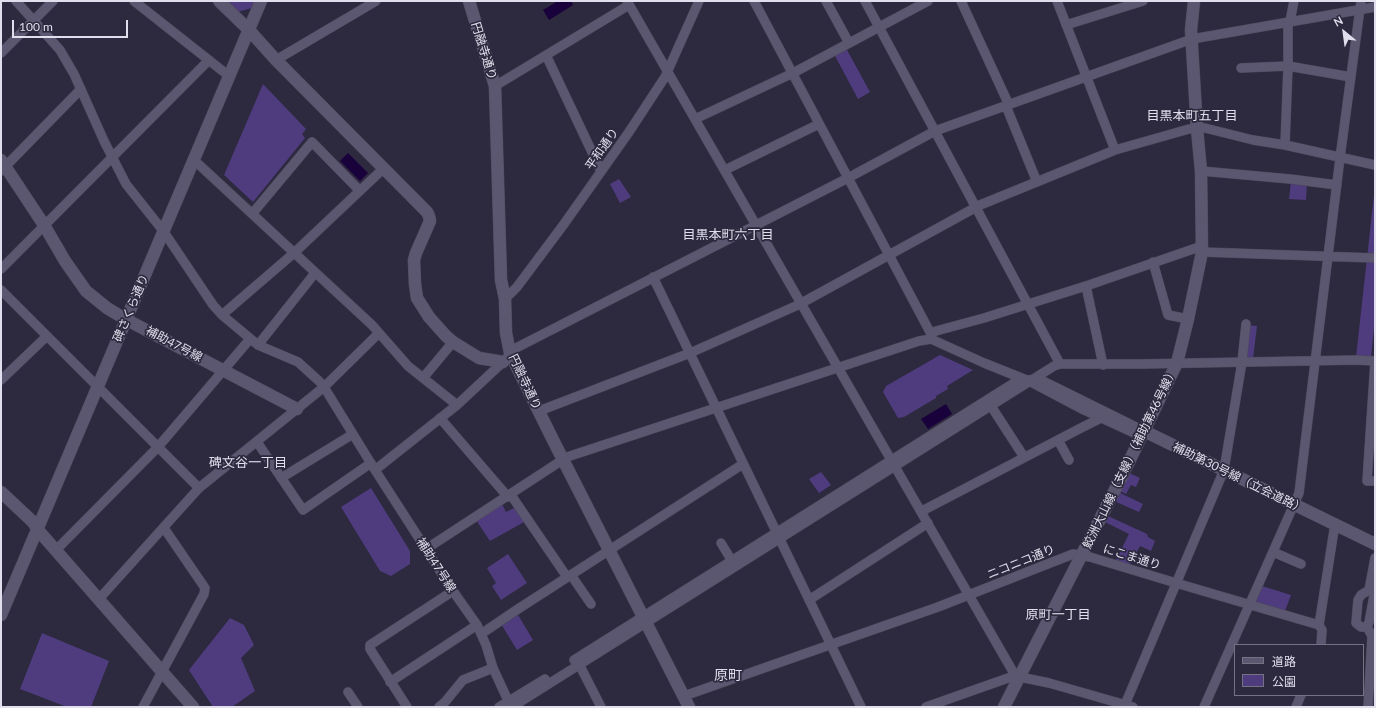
<!DOCTYPE html>
<meta charset="utf-8">
<style>
body{margin:0}
#map{position:relative;width:1376px;height:708px;overflow:hidden;background:#2d293e;font-family:Lato,"Noto Sans JP",sans-serif}
canvas{display:block}
.frame{position:absolute;inset:0;border:2px solid #e1dfed;pointer-events:none}
.legend{position:absolute;left:1234px;top:644px;width:130px;height:52px;box-sizing:border-box;background:#2d293e;border:1px solid #757284;margin:0;padding:5px 7px;list-style:none;font-size:12px;color:#e1dfed}
.legend li{display:flex;align-items:center;gap:8px;height:20px}
.legend b{width:20px;border:1px solid #757284}
.north{position:absolute;left:1324px;top:12px;width:40px;height:40px;-webkit-text-stroke:3px #2d293e;paint-order:stroke;rotate:331deg;font-size:11px;font-weight:700;line-height:16px;text-align:center;color:#e1dfed}
.north::after{content:'';display:block;margin:auto;width:14px;height:18px;background:#e1dfed;clip-path:polygon(50% 0,100% 100%,50% 72%,0 100%)}
.scale{position:absolute;left:12px;top:20px;width:116px;height:18px;box-sizing:border-box;border:2px solid #e1dfed;border-top:0;padding-left:5px;font-size:12px;line-height:14px;white-space:nowrap;color:#e1dfed;-webkit-text-stroke:3px #2d293e;paint-order:stroke}
</style>
<div id="map">
<canvas width="1376" height="708"></canvas>
<div class="frame"></div>
<ul class="legend">
<li><b style="height:5px;background:#5c5770"></b>道路</li>
<li><b style="height:11px;background:#4f3c7f"></b>公園</li>
</ul>
<div class="north">N</div>
<div class="scale">100 m</div>
</div>
<script>
const context = document.querySelector('canvas').getContext('2d');
context.lineJoin = 'round';
function fill(path, color) {
  context.fillStyle = color;
  context.fill(path, 'evenodd');
}
function toPath(rows) {
  const path = new Path2D();
  for (const r of rows) {
    path.moveTo(r[0], r[1]);
    for (let i = 2; i < r.length; i += 2) path.lineTo(r[i], r[i + 1]);
  }
  return path;
}
function trace(path, color, width, dash) {
  context.strokeStyle = color;
  context.lineWidth = width;
  context.lineCap = dash ? 'butt' : 'round';
  context.setLineDash(dash || []);
  context.stroke(path);
}
function write(font, color, halo, rows, align = 'center') {
  context.font = font + ' Lato,"Noto Sans JP",sans-serif';
  context.lineWidth = 3.5;
  context.setLineDash([]);
  context.textBaseline = 'middle';
  context.strokeStyle = halo;
  context.fillStyle = color;
  for (const [text, x, y, turn = 0] of rows) {
    context.save();
    context.translate(x, y);
    context.rotate((+turn || 0) * Math.PI / 180);
    context.textAlign = isNaN(turn) ? turn : align;
    if (halo) context.strokeText(text, 0, 0);
    context.fillText(text, 0, 0);
    context.restore();
  }
}
fill(toPath([
 [226,1,256,1,252,8,237,12],
 [846,48,870,92,858,99,834,54],
 [263,84,306,129,302,134,305,138,253,202,224,175],
 [619,179,631,197,620,203,610,184],
 [1291,181,1307,183,1306,200,1289,199],
 [1375,186,1375,318,1371,357,1356,357],
 [1247,325,1257,326,1253,359,1244,359],
 [940,355,973,370,947,386,948,389,936,396,936,398,904,417,898,418,883,392,886,386],
 [821,472,831,485,819,493,809,479],
 [1127,472,1140,478,1136,487,1131,485,1126,494,1118,490],
 [371,488,410,551,410,564,391,576,380,571,341,507],
 [1118,492,1143,504,1139,512,1114,501],
 [502,504,506,512,514,508,519,512,524,522,490,541,476,520],
 [1106,515,1147,534,1148,537,1155,541,1151,551,1140,546,1129,566,1115,562,1129,534,1103,521],
 [508,554,527,583,501,600,492,586,496,583,487,568],
 [1262,586,1291,595,1285,611,1255,602],
 [517,613,533,640,517,650,501,624],
 [230,618,244,625,254,645,241,658,255,691,232,707,213,707,189,670],
 [42,633,109,661,91,707,67,707,20,689]
]), '#4f3c7f');
fill(toPath([
 [558,1,571,1,573,5,549,20,543,10],
 [348,153,368,173,360,181,340,161],
 [946,404,952,414,928,429,921,419]
]), '#19013b');
const street = toPath([
 [16,1,60,50,74,74,104,141,126,184,164,232,213,305,222,315,258,345,298,362,320,382,324,387,375,470,453,591,477,625,486,645,493,668,511,707],
 [134,1,229,76],
 [627,1,1016,677],
 [754,1,931,334,931,339],
 [826,1,849,43],
 [865,1,1060,364],
 [961,1,1009,105],
 [1057,1,1115,150],
 [1290,21,1294,1],
 [1066,25,1143,1],
 [1,53,53,1],
 [546,55,601,171],
 [276,60,376,1],
 [1241,68,1288,66,1351,77],
 [495,86,629,5],
 [1006,106,1037,182],
 [695,119,793,73,928,1],
 [1285,145,1288,66,1288,22],
 [194,160,372,325,408,366,457,405],
 [725,170,819,124],
 [1,171,81,89],
 [1201,171,1290,179,1337,185],
 [252,214,312,142,360,191],
 [1202,252,1375,258],
 [1153,262,1168,315,1188,319],
 [1,269,209,60],
 [653,277,861,707],
 [1086,286,1103,365],
 [1,290,199,488],
 [505,299,517,287,564,224,629,132,665,77,699,1],
 [222,315,294,253,384,168],
 [931,334,936,331,984,318,1089,285,1202,246],
 [258,345,315,273],
 [1375,361,1367,481,1375,481],
 [423,378,453,342],
 [1,380,47,336],
 [991,406,1024,457],
 [539,411,690,353,798,305,980,205,1115,150,1189,129,1205,128,1253,140,1285,145,1375,165],
 [440,418,508,497],
 [1058,440,1069,460],
 [257,442,303,510,371,463],
 [375,470,457,405,503,362,516,348,848,178,935,131,1192,39,1375,7],
 [281,478,353,434],
 [511,495,567,577],
 [922,511,1079,429,1101,418],
 [721,543,732,561],
 [426,549,567,457,919,341,931,339,984,363,1029,381,1084,410,1134,433,1144,431],
 [56,550,158,447,250,339],
 [1273,552,1301,564],
 [1375,558,1369,590,1361,595,1358,600,1356,623,1361,627,1367,627,1369,622,1375,590],
 [571,575,591,604],
 [99,599,199,488,324,387,379,333],
 [809,600,928,523],
 [1367,627,1372,636,1368,707],
 [481,634,518,609,743,464],
 [1321,645,1322,630,1319,625,1335,524],
 [574,660,1017,381,1039,379,1136,427],
 [577,660,601,707],
 [390,682,477,625],
 [348,692,358,707],
 [684,696,938,607,1073,554,1090,557,1176,583,1319,625],
 [143,707,204,594,205,588,164,528],
 [407,707,370,649,370,645,453,591],
 [439,707,445,702,463,680,493,668],
 [499,707,545,679],
 [512,707,1054,366,1060,364,1141,364,1357,360,1375,361],
 [926,707,1011,677,1020,677,1049,683,1133,707],
 [1124,707,1224,470,1242,362,1246,324],
 [1204,707,1299,493,1340,158,1361,1],
 [1296,707,1301,695]
]);
const secondary = toPath([
 [219,1,249,30,276,60,427,212,429,216,430,221,416,253,414,260,415,284,417,298,429,317,446,336,453,342,479,358,503,362],
 [469,1,495,86,501,280,505,299,506,333,510,353,553,440,689,707],
 [1,160,44,225,65,261,86,291,107,308,127,320,297,409],
 [1144,431,1375,544],
 [1,492,33,522,38,530,193,707],
 [1,615,261,1],
 [1004,707,1124,472,1177,363,1188,319,1202,252,1201,171,1197,129,1191,30,1194,1]
]);
trace(street, '#4b4759', 10);
trace(secondary, '#4b4759', 13);
trace(street, '#5c5770', 9);
trace(secondary, '#5c5770', 12);
write('12px', '#e1dfed', '#2d293e', [
 ["円融寺通り",484,51,73],
 ["平和通り",602,149,-55],
 ["碑さくら通り",131,308,-67],
 ["補助47号線",174,344,28],
 ["円融寺通り",525,382,65],
 ["鮫洲大山線（支線）（補助第46号線）",1130,458,-64],
 ["補助第30号線（立会道路）",1239,478,26],
 ["にこま通り",1132,557,17],
 ["ニコニコ通り",1021,562,-22],
 ["補助47号線",436,565,57]
]);
write('13px', '#e1dfed', '#2d293e', [
 ["目黒本町五丁目",1192,116],
 ["目黒本町六丁目",728,235],
 ["碑文谷一丁目",248,463],
 ["原町一丁目",1058,615]
]);
write('14px', '#e1dfed', '#2d293e', [
 ["原町",728,675]
]);
</script>
